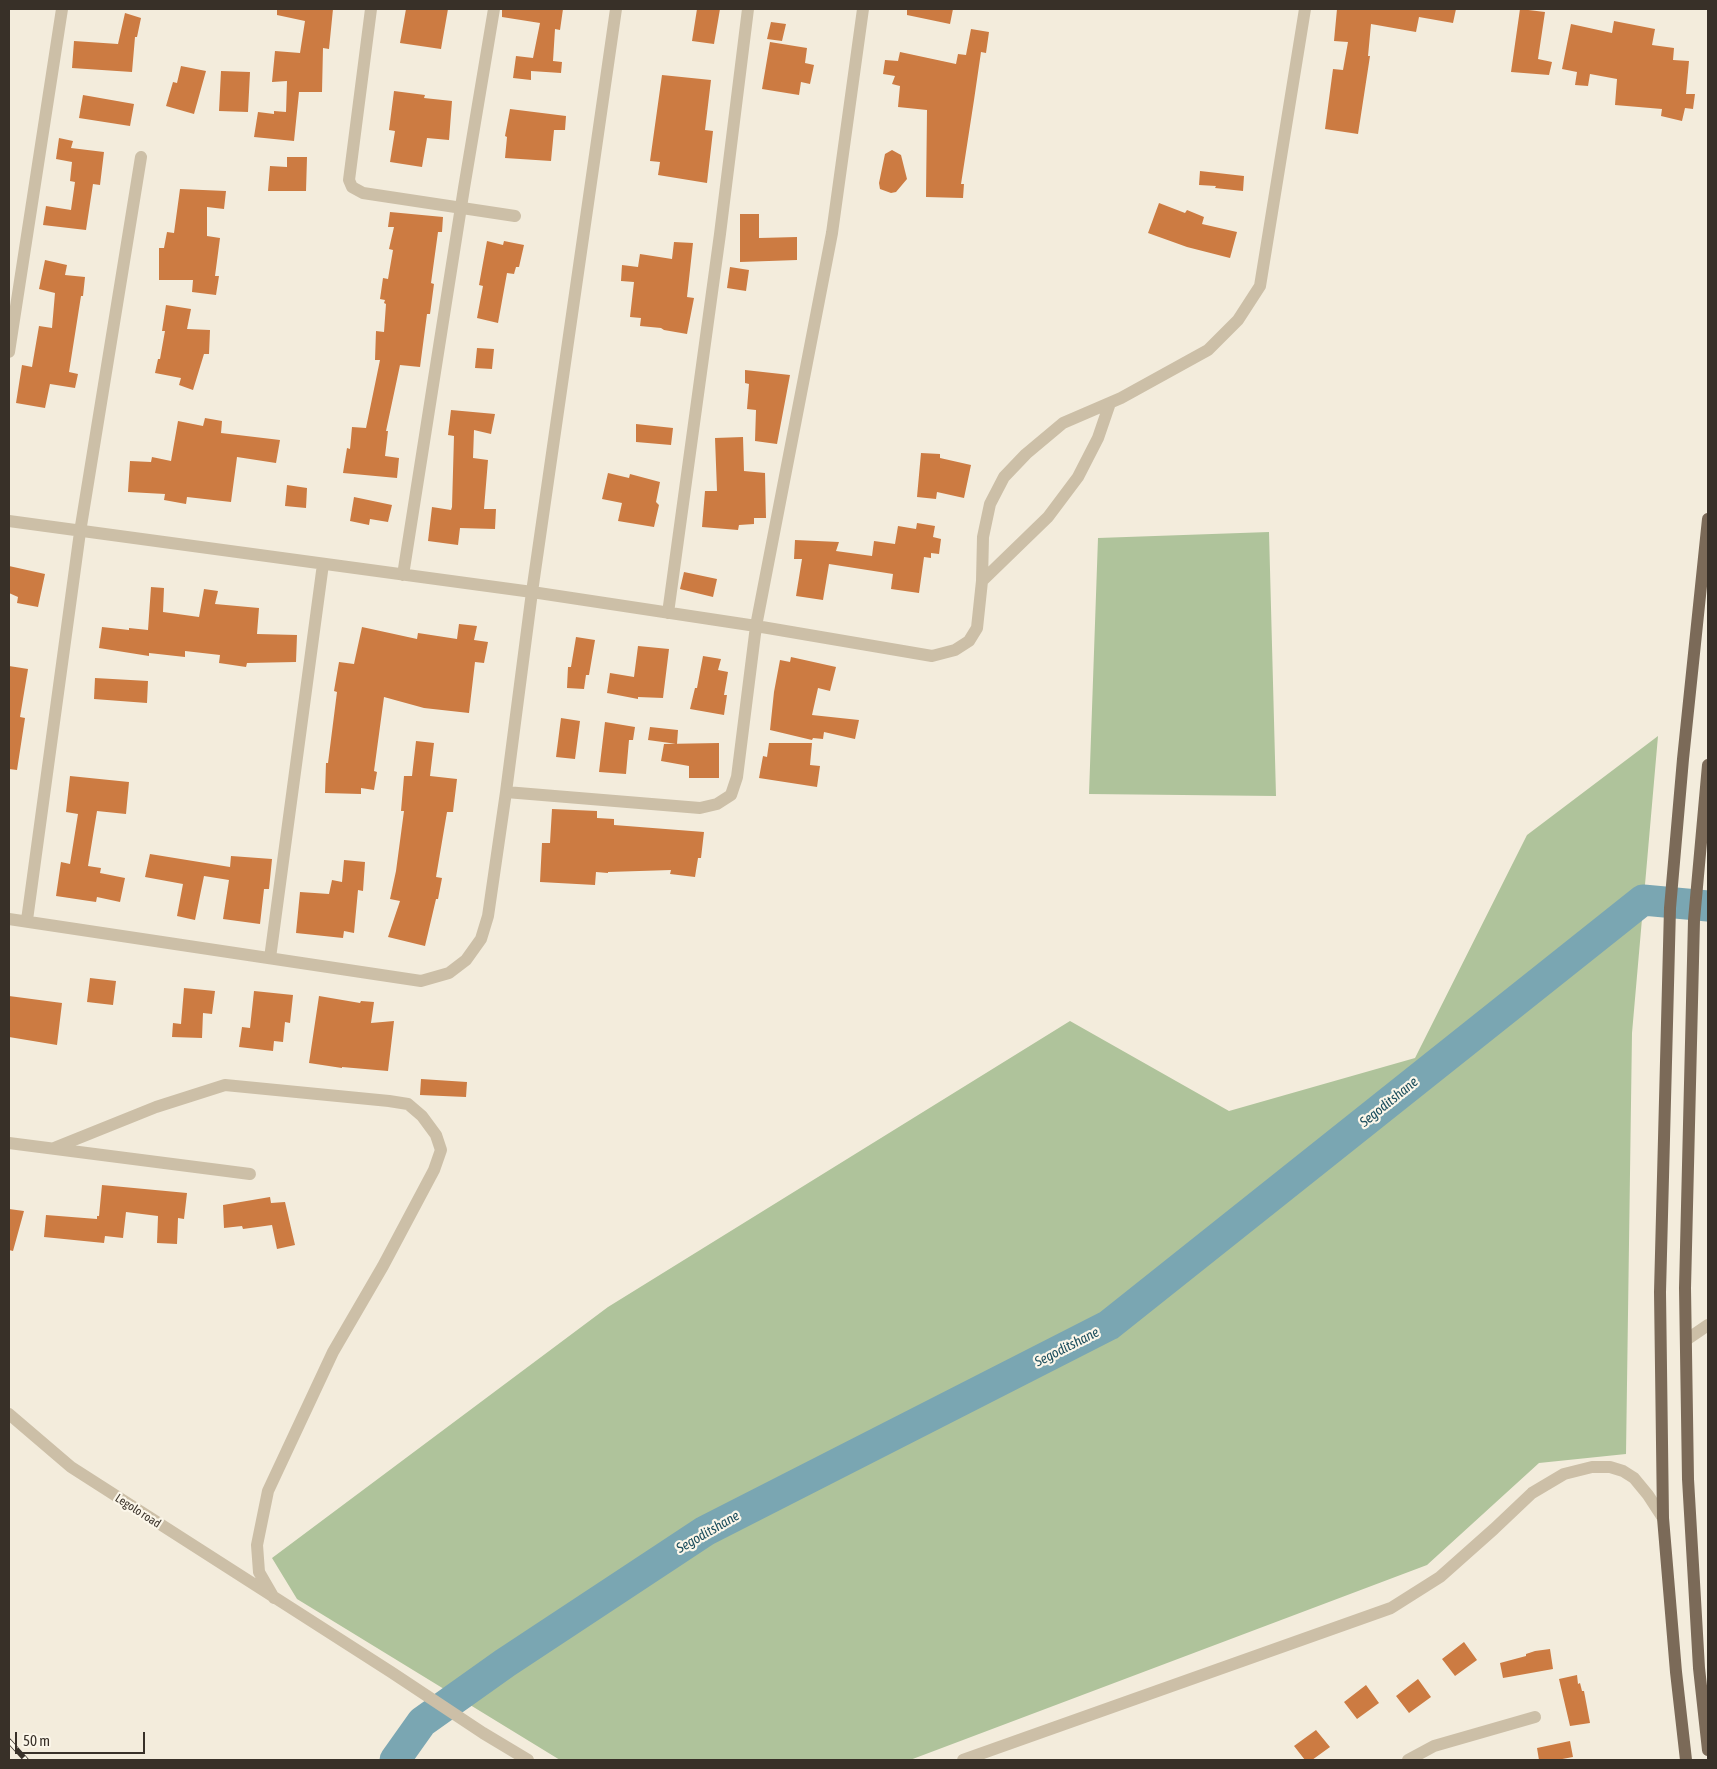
<!DOCTYPE html>
<style>
body{margin:0}
#map{position:relative;width:1717px;height:1769px;overflow:hidden;background:#f3ecdc;font-family:"Asap Condensed",sans-serif}
canvas{display:block}
.frame{position:absolute;inset:0;border:10px solid #383028;pointer-events:none}
.scale{position:absolute;left:15px;top:1732px;width:130px;height:22px;box-sizing:border-box;border:2px solid #383028;border-top:0;padding-left:6px;font-size:15px;line-height:18px;white-space:nowrap;color:#383028;-webkit-text-stroke:4px #fbf6e9;paint-order:stroke}
</style>
<div id="map">
<canvas width="1717" height="1769"></canvas>
<div class="frame"></div>
<div class="scale">50 m</div>
</div>
<script>
const context = document.querySelector('canvas').getContext('2d');
context.lineJoin = 'round';
function fill(path, color) {
  context.fillStyle = color;
  context.fill(path, 'evenodd');
}
function toPath(rows) {
  const path = new Path2D();
  for (const r of rows) {
    path.moveTo(r[0], r[1]);
    for (let i = 2; i < r.length; i += 2) path.lineTo(r[i], r[i + 1]);
  }
  return path;
}
function trace(path, color, width, dash) {
  context.strokeStyle = color;
  context.lineWidth = width;
  context.lineCap = dash ? 'butt' : 'round';
  context.setLineDash(dash || []);
  context.stroke(path);
}
function write(font, color, halo, rows, align = 'center') {
  context.font = font + ' "Asap Condensed",sans-serif';
  context.lineWidth = 4.5;
  context.setLineDash([]);
  context.textBaseline = 'middle';
  context.strokeStyle = halo;
  context.fillStyle = color;
  for (const [text, x, y, turn = 0] of rows) {
    context.save();
    context.translate(x, y);
    context.rotate((+turn || 0) * Math.PI / 180);
    context.textAlign = isNaN(turn) ? turn : align;
    if (halo) context.strokeText(text, 0, 0);
    context.fillText(text, 0, 0);
    context.restore();
  }
}
fill(toPath([
 [1269,532,1276,796,1089,794,1098,538],
 [1658,736,1632,1033,1626,1454,1539,1463,1427,1565,910,1760,560,1760,297,1599,272,1558,608,1307,1070,1021,1229,1111,1415,1058,1527,835]
]), '#afc39b');
trace(toPath([
 [395,1760,422,1722,505,1663,705,1531,1109,1325,1643,900,1708,906]
]), '#7aa6b2', 31);
fill(toPath([
 [277,9,333,9,329,49,323,48,322,92,299,92,294,141,254,137,258,112,274,114,274,111,286,112,287,81,272,82,275,51,300,53,305,21,277,15],
 [406,9,448,9,441,49,400,43],
 [502,9,563,9,560,30,555,29,553,61,562,62,561,73,531,71,531,80,513,78,516,56,533,58,540,23,502,17],
 [697,9,720,9,714,44,692,41],
 [907,9,953,9,950,24,907,15],
 [1337,9,1456,9,1453,23,1419,17,1416,32,1371,24,1368,56,1370,56,1358,134,1325,129,1333,69,1343,70,1348,42,1334,41],
 [1520,9,1545,12,1538,59,1552,62,1549,75,1511,72],
 [125,13,141,18,137,37,135,37,132,72,72,68,74,41,118,44],
 [1614,21,1655,29,1652,45,1674,48,1673,60,1689,61,1686,94,1695,94,1693,109,1685,108,1682,121,1661,116,1662,109,1615,105,1617,79,1590,74,1588,86,1575,85,1577,72,1562,69,1571,24,1612,33],
 [771,22,786,24,782,41,767,39],
 [971,29,989,32,986,53,981,52,974,100,961,184,964,184,963,198,926,197,927,110,898,107,900,86,892,84,895,76,883,74,885,60,898,61,900,52,956,64,958,54,966,55],
 [770,42,807,48,805,63,814,65,810,84,801,82,799,95,762,89],
 [181,66,206,71,194,114,166,106,173,82,177,83],
 [221,71,250,72,248,112,219,111],
 [662,75,711,80,705,130,713,131,707,183,658,175,660,162,650,161],
 [394,91,425,95,424,98,452,101,449,140,427,138,422,167,390,162,395,131,389,130],
 [83,95,134,104,130,126,79,118],
 [510,109,566,116,565,130,554,130,551,161,505,158,507,137,505,136],
 [59,138,73,141,71,148,104,152,100,185,93,184,86,230,43,225,46,206,71,210,75,182,70,181,72,162,56,159],
 [892,150,901,155,907,179,896,192,891,193,880,189,879,183,885,154],
 [287,157,307,157,306,191,268,191,270,166,287,167],
 [1200,171,1244,176,1243,191,1215,188,1216,186,1199,185],
 [180,189,226,191,224,209,207,207,207,236,220,238,215,276,219,276,216,295,192,292,193,280,159,280,159,248,164,248,167,232,174,233],
 [1159,203,1185,213,1187,210,1204,217,1202,224,1237,232,1230,258,1187,247,1148,233],
 [390,212,443,217,442,232,438,232,431,283,434,284,430,314,427,314,420,367,400,365,386,431,388,431,385,456,399,458,397,478,343,473,347,448,350,449,352,427,366,428,380,360,375,360,376,331,384,332,386,304,384,303,385,300,380,299,383,278,388,279,393,250,389,249,394,227,388,227],
 [740,214,759,214,759,238,797,237,797,260,740,262],
 [487,241,503,245,504,241,524,245,519,267,516,267,514,274,507,273,498,323,477,318,483,286,479,285],
 [674,242,693,243,687,297,694,298,687,334,664,330,661,328,640,326,641,318,630,317,634,282,621,281,622,265,638,267,640,254,672,259],
 [45,260,67,265,65,275,85,277,83,296,81,296,69,372,78,374,75,388,50,384,45,408,16,403,22,365,32,367,39,326,52,328,55,293,39,289],
 [730,267,749,270,746,291,727,288],
 [166,305,191,309,187,329,210,330,209,354,204,354,193,390,179,385,181,378,155,373,158,359,160,359,165,331,162,331],
 [477,348,494,349,492,369,475,368],
 [745,370,790,375,777,444,755,441,756,410,747,409,749,384,745,383],
 [451,410,495,414,491,434,474,430,473,458,488,460,484,509,496,509,495,529,460,528,458,545,428,541,432,507,451,510,452,507,454,436,448,435],
 [205,418,222,421,221,433,280,440,276,463,237,457,231,502,187,497,186,504,164,500,165,494,128,492,130,461,151,462,152,457,171,461,178,421,203,426],
 [636,424,673,428,671,445,636,442],
 [743,437,744,471,765,473,766,518,754,518,754,524,739,525,738,530,702,527,705,491,717,491,715,438],
 [921,453,940,454,940,458,971,465,964,498,937,492,936,499,917,497],
 [608,473,629,478,630,474,660,482,656,502,659,505,654,527,618,521,622,503,602,499],
 [287,485,307,488,306,508,285,506],
 [354,497,392,505,388,522,370,519,369,525,350,521],
 [917,523,935,526,933,537,941,539,939,554,931,553,931,558,924,557,919,593,891,589,893,574,829,564,823,600,796,596,802,559,794,559,795,540,839,542,836,551,872,556,874,541,895,544,898,526,916,529],
 [9,566,45,574,38,607,17,603,18,597,9,593],
 [684,572,717,579,713,597,680,589],
 [151,587,164,588,163,612,199,617,204,589,218,591,215,604,259,608,257,634,297,635,296,662,247,663,246,667,219,663,220,655,185,651,185,657,149,653,149,656,99,648,102,627,129,630,129,628,148,630],
 [459,624,477,626,474,640,488,642,484,663,475,662,469,713,424,708,384,697,374,771,377,772,374,790,361,788,361,794,325,793,326,763,328,763,337,692,334,691,339,662,354,664,362,627,417,639,418,633,457,639],
 [576,637,595,640,589,675,586,675,584,689,567,688,568,667,571,667],
 [638,646,669,649,663,698,638,697,638,699,607,693,610,673,634,677],
 [703,656,721,659,718,670,728,672,724,695,727,695,724,715,690,709,695,688,697,688],
 [791,657,836,667,830,691,818,688,812,715,859,720,855,739,824,732,823,739,813,738,812,740,770,730,774,692,780,660,790,662],
 [9,666,28,669,20,717,25,718,17,770,9,769],
 [95,678,148,681,147,703,94,699],
 [561,718,580,721,575,759,556,757],
 [605,722,635,727,633,740,629,740,626,774,599,772],
 [650,727,678,730,677,744,648,740],
 [416,741,434,743,430,776,457,779,453,812,447,812,436,877,442,878,438,899,436,899,425,946,388,937,400,901,390,899,396,871,404,811,401,811,404,776,412,776],
 [719,743,719,778,689,778,689,766,661,761,664,744],
 [769,743,812,743,810,765,820,766,817,787,759,778,763,756,767,757],
 [70,776,129,782,126,814,97,811,88,866,101,868,100,873,125,878,120,902,97,897,96,902,56,896,61,862,70,864,78,814,66,812],
 [552,809,597,811,597,818,614,819,614,825,704,832,701,858,698,858,695,877,670,874,671,870,608,872,608,873,596,872,595,885,540,882,542,843,550,843],
 [150,854,230,867,231,856,272,859,269,889,264,889,260,924,223,919,229,880,204,876,195,920,177,916,183,884,145,877],
 [344,860,365,862,363,891,358,890,354,933,344,931,343,938,296,933,300,892,329,894,332,880,342,882],
 [90,978,116,981,113,1005,87,1002],
 [184,988,215,991,212,1014,203,1013,202,1038,172,1037,173,1023,181,1024],
 [254,991,293,995,290,1023,285,1022,283,1042,274,1041,273,1051,239,1047,242,1027,250,1028],
 [9,996,62,1003,57,1045,9,1037],
 [319,996,360,1003,361,1001,374,1002,371,1023,394,1021,388,1071,342,1067,342,1068,309,1063],
 [421,1079,467,1082,466,1097,420,1095],
 [102,1185,187,1193,184,1219,178,1218,177,1244,157,1243,158,1216,126,1212,123,1238,105,1236,104,1243,44,1237,46,1215,97,1219,97,1216,99,1216],
 [270,1197,271,1203,285,1202,295,1245,277,1249,272,1225,243,1229,242,1226,224,1228,223,1205],
 [9,1209,24,1211,13,1251,9,1250],
 [1464,1642,1477,1660,1455,1676,1442,1659],
 [1550,1649,1553,1669,1503,1678,1500,1663,1526,1656,1526,1654,1535,1651],
 [1577,1675,1578,1684,1580,1683,1582,1691,1584,1691,1590,1723,1570,1726,1559,1679],
 [1418,1679,1431,1697,1409,1713,1396,1696],
 [1366,1685,1379,1703,1357,1719,1344,1702],
 [1316,1730,1330,1747,1312,1760,1305,1760,1294,1746],
 [1570,1741,1573,1757,1557,1760,1539,1760,1537,1748]
]), '#cc7b42');
trace(toPath([
 [371,9,349,180,352,187,363,193,515,216],
 [9,352,62,9],
 [9,521,532,592,756,626,932,656,955,650,969,641,977,628,982,581,983,537,990,504,1004,477,1026,454,1063,423,1121,398,1208,350,1238,320,1260,286,1305,9],
 [403,575,464,188,494,9],
 [982,581,1048,517,1078,477,1098,438,1110,403],
 [668,613,720,234,748,9],
 [506,792,700,808,717,804,731,795,737,777,756,626,832,233,863,9],
 [9,919,421,981,449,973,466,960,481,939,488,916,506,792,532,592,616,9],
 [27,920,80,532,141,157],
 [270,958,323,564],
 [9,1143,250,1174],
 [54,1148,156,1107,225,1085,389,1101,408,1104,422,1116,436,1135,441,1150,434,1170,383,1266,333,1352,268,1491,257,1545,259,1572,274,1598],
 [1686,1340,1708,1325],
 [9,1414,71,1467,391,1672,483,1733,528,1760],
 [963,1760,1391,1608,1440,1577,1494,1529,1532,1493,1564,1474,1592,1467,1610,1467,1623,1471,1634,1478,1648,1495,1663,1518],
 [1408,1760,1434,1746,1535,1717]
]), '#ccbfa7', 12);
trace(toPath([
 [1708,765,1694,920,1685,1288,1688,1479,1699,1668,1708,1750],
 [1686,1760,1676,1672,1663,1518,1660,1292,1670,908,1683,759,1708,519]
]), '#7b6a58', 12);
const rail = toPath([
 [9,1741,26,1760]
]);
trace(rail, '#383028', 5.5);
trace(rail, '#fbf6e9', 4, [11]);
write('12px', '#383028', '#fbf6e9', [
 ["Legolo road",138,1511,33]
]);
write('italic 14px', '#1b4d5c', '#fbf6e9', [
 ["Segoditshane",1389,1102,-39],
 ["Segoditshane",1067,1347,-27],
 ["Segoditshane",708,1532,-30]
]);
</script>
